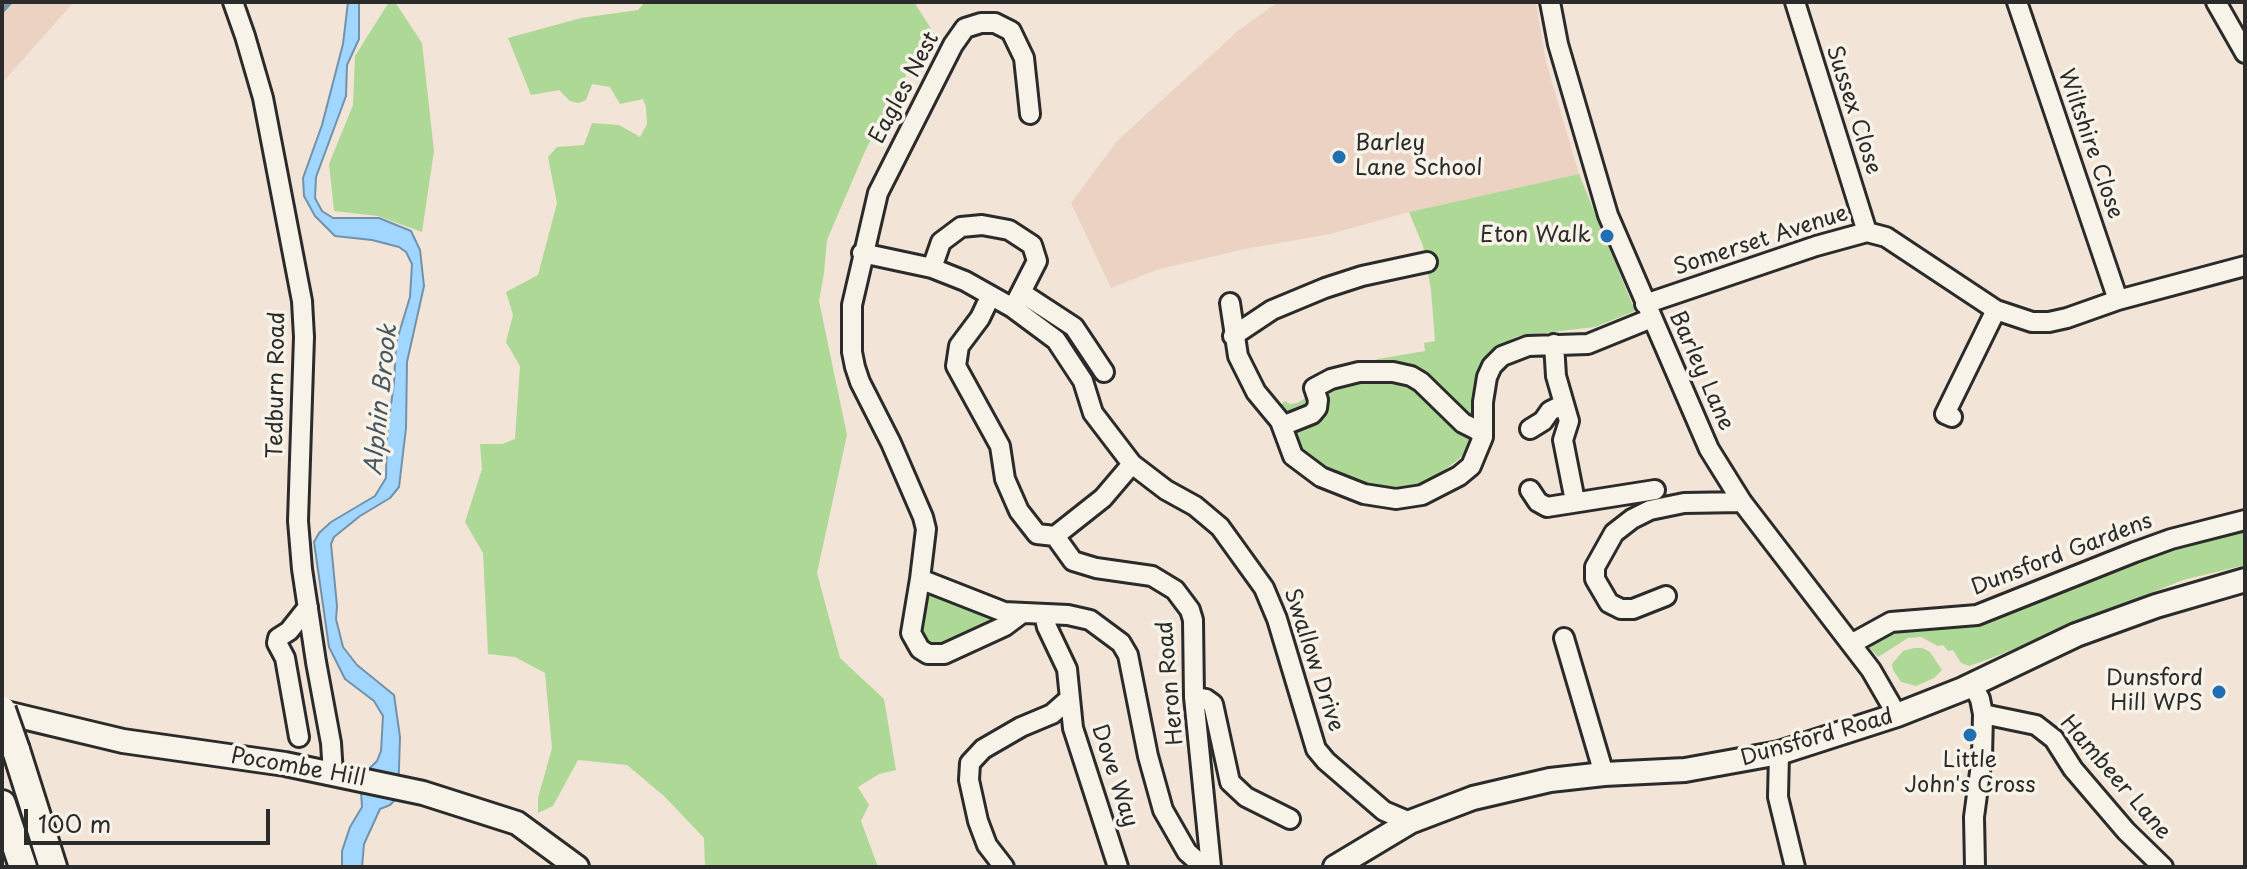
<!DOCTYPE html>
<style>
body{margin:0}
#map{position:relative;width:2247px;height:869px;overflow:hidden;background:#f2e4d7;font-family:"Playpen Sans",sans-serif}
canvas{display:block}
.frame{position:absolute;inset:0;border:4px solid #2b2b2b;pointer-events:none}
.scale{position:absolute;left:24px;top:809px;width:246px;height:36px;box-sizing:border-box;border:4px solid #2b2b2b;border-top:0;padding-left:10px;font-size:24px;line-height:28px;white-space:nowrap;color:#2b2b2b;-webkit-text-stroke:6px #f7f3e8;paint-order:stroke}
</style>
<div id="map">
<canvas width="2247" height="869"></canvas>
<div class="frame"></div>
<div class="scale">100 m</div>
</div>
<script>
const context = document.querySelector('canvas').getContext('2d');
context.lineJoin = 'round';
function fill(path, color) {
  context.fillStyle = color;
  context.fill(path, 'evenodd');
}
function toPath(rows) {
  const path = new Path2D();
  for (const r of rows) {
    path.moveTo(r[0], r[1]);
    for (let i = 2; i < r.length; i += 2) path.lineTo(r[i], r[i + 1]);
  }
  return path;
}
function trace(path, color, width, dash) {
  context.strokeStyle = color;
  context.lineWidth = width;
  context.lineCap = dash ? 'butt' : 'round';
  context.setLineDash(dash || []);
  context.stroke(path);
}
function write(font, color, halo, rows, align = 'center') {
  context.font = font + ' "Playpen Sans",sans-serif';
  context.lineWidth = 7;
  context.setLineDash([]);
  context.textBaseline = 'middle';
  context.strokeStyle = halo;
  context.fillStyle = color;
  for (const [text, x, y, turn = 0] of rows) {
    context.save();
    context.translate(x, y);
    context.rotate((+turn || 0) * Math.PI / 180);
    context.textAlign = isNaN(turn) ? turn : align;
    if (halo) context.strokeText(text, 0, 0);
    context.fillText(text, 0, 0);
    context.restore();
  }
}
fill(toPath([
 [2,2,74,2,2,83],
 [1278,2,1536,2,1546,62,1579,174,1409,212,1330,234,1240,250,1156,270,1111,288,1071,203,1117,141,1239,30]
]), '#ecd2c3');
fill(toPath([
 [389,2,395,2,422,43,434,151,422,232,378,216,334,211,329,164,353,105,355,56],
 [645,2,914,2,937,38,916,57,866,149,827,240,824,273,819,301,847,435,817,573,840,658,884,699,896,770,879,774,858,787,869,805,861,821,878,867,705,867,704,838,664,796,627,765,578,760,553,806,538,813,538,798,552,748,545,673,515,657,488,654,483,553,465,522,482,469,480,444,502,444,515,439,520,366,506,342,513,315,506,292,538,275,557,203,548,157,557,147,584,145,592,123,619,125,640,137,647,124,646,107,643,99,620,104,610,87,592,84,586,100,578,103,570,101,559,90,531,95,508,38,581,18,638,10],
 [1579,174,1635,311,1595,327,1518,336,1507,342,1492,355,1479,419,1470,447,1459,459,1422,487,1411,491,1374,489,1336,475,1303,453,1295,443,1279,406,1285,401,1290,404,1297,403,1362,366,1378,359,1425,351,1424,343,1435,341,1431,290,1423,246,1409,212],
 [2245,526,2245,565,2183,580,1989,659,1969,666,1961,663,1953,650,1948,651,1943,645,1938,646,1921,637,1908,638,1878,657,1869,647,1869,639,1879,632,1966,623,2011,613,2151,553],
 [928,587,1005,620,948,648,927,646,916,623],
 [1914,648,1922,648,1930,652,1942,670,1934,678,1916,686,1901,682,1893,670,1892,664,1903,651]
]), '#aed896');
const water = toPath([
 [348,2,359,2,359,39,347,65,346,96,316,177,315,198,322,211,333,218,379,218,411,231,420,250,424,286,407,362,406,428,399,487,390,498,360,516,334,537,331,544,337,606,336,619,343,647,357,665,394,695,400,737,398,797,390,805,380,809,364,844,362,867,342,867,342,851,350,827,362,807,361,791,369,769,377,761,381,751,383,716,374,701,345,679,329,647,314,542,319,533,331,522,375,496,386,478,387,433,394,383,396,343,410,297,412,264,406,252,399,247,372,240,335,236,315,216,304,196,303,178,322,125,343,44,348,2]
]);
fill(water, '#a0d6ff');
trace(water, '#7192aa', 2);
trace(toPath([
 [2,11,10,2]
]), '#7192aa', 5);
const minor = toPath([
 [233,2,245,36,263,98,302,301,304,337,298,521,302,569,316,662,331,743,333,774],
 [1550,2,1558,44,1608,215,1709,449,1742,502,1871,670,1897,715],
 [1795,2,1867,232],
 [2017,2,2118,300],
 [2216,2,2245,53],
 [1030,114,1024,58,1011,31,995,23,981,23,965,28,953,45,878,193,852,305,852,352,855,367,860,382,891,443,923,517,926,529,920,579,1004,612,1068,615,1090,620,1121,643,1128,655,1148,756,1163,810,1187,852,1204,867],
 [862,253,932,268,965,281,1013,308,1056,340,1083,381,1093,413,1132,464,1166,490,1195,506,1220,527,1264,588,1277,619,1316,749,1326,761,1384,811,1410,822],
 [932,268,941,242,961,227,982,225,1009,230,1032,245,1037,261,1013,308],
 [1022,293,1074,327,1104,372],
 [990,297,980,318,959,346,956,366,1000,446,1005,479,1019,511,1037,534,1055,536],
 [1230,303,1238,356,1256,392,1280,421,1293,456,1321,477,1364,494,1396,499,1422,495,1459,476,1471,466,1483,437,1483,402,1487,377,1492,366,1502,356,1528,346,1588,344,1652,318],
 [1645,304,1816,246,1867,232,1886,237,1996,310,2032,322,2049,322,2067,318,2118,300,2245,266],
 [1233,336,1272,310,1325,288,1362,276,1427,262],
 [1554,344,1556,376,1569,421,1563,440,1575,501],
 [1952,417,1945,414,1996,310],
 [1282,426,1312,414,1317,408,1318,400,1314,388,1331,379,1359,372,1393,372,1411,376,1421,382,1463,423,1477,430,1483,437],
 [1530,429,1543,421,1550,411,1564,404],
 [1530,490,1538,502,1547,507,1655,490],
 [1055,536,1073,561,1096,568,1152,576,1175,590,1190,610,1193,620,1194,697,1211,867],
 [1055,536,1103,498,1132,464],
 [920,579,911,633,920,649,928,654,944,654,1005,626,1021,614],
 [1666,596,1633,609,1621,609,1609,603,1595,579,1595,567,1614,533,1632,519,1650,510,1684,503,1742,502],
 [1044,615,1047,627,1067,669,1073,728,1118,867],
 [1564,638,1604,774],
 [1851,644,1891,622,1977,615,2135,552,2171,539,2245,520],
 [1972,684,1980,699,1983,714,1982,757,1974,817,1975,867],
 [1194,697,1206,699,1213,704,1230,782,1246,797,1290,819],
 [1983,714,2036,725,2054,739,2073,769,2126,831,2163,867],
 [299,737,285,658,277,643,278,638,289,631,308,607],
 [1779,753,1778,797,1795,867],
 [1004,867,987,845,978,821,969,780,970,763,983,749,1021,727,1052,714,1069,699]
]);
const major = toPath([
 [2,712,123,741,285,764,423,793,517,823,577,867],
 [1335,867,1410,822,1473,798,1550,780,1604,774,1685,770,1779,753,1897,715,1963,689,2076,635,2156,606,2245,580]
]);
const highway = toPath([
 [16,750,53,867],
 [2,804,23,867]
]);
trace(minor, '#2b2b2b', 24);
trace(major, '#2b2b2b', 28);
trace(highway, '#2b2b2b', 32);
trace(minor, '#f7f3e8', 18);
trace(major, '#f7f3e8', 22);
trace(highway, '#f7f3e8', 26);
const highwayBridge = toPath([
 [2,710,16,750]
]);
trace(highwayBridge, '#2b2b2b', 32, []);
trace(highwayBridge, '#f7f3e8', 26);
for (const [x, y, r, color] of [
 [1339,157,8,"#1f6fb2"],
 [1607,236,8,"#1f6fb2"],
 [2219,692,8,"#1f6fb2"],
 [1970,735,8,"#1f6fb2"]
]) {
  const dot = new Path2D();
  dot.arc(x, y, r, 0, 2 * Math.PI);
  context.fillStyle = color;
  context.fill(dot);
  trace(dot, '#f7f3e8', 3);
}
write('22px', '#2b2b2b', '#f7f3e8', [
 ["Eagles Nest",905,88,-62],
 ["Sussex Close",1853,110,72],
 ["Wiltshire Close",2090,144,71],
 ["Somerset Avenue",1761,241,-18],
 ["Barley Lane",1701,371,66],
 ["Tedburn Road",277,385,-89],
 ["Dunsford Gardens",2062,555,-21],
 ["Swallow Drive",1313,660,72],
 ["Heron Road",1171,683,-95],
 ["Dunsford Road",1817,738,-16],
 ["Pocombe Hill",298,768,10],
 ["Dove Way",1114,776,72],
 ["Hambeer Lane",2115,778,49]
]);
write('22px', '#2b2b2b', '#f7f3e8', [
 ["Barley",1355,144,"left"],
 ["Lane School",1355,169,"left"],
 ["Eton Walk",1591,236],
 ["Dunsford",2203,679],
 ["Hill WPS",2203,704],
 ["Little",1970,761,"center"],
 ["John's Cross",1970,786,"center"]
], 'right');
write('italic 24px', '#485660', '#f7f3e8', [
 ["Alphin Brook",382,400,-84]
]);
</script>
